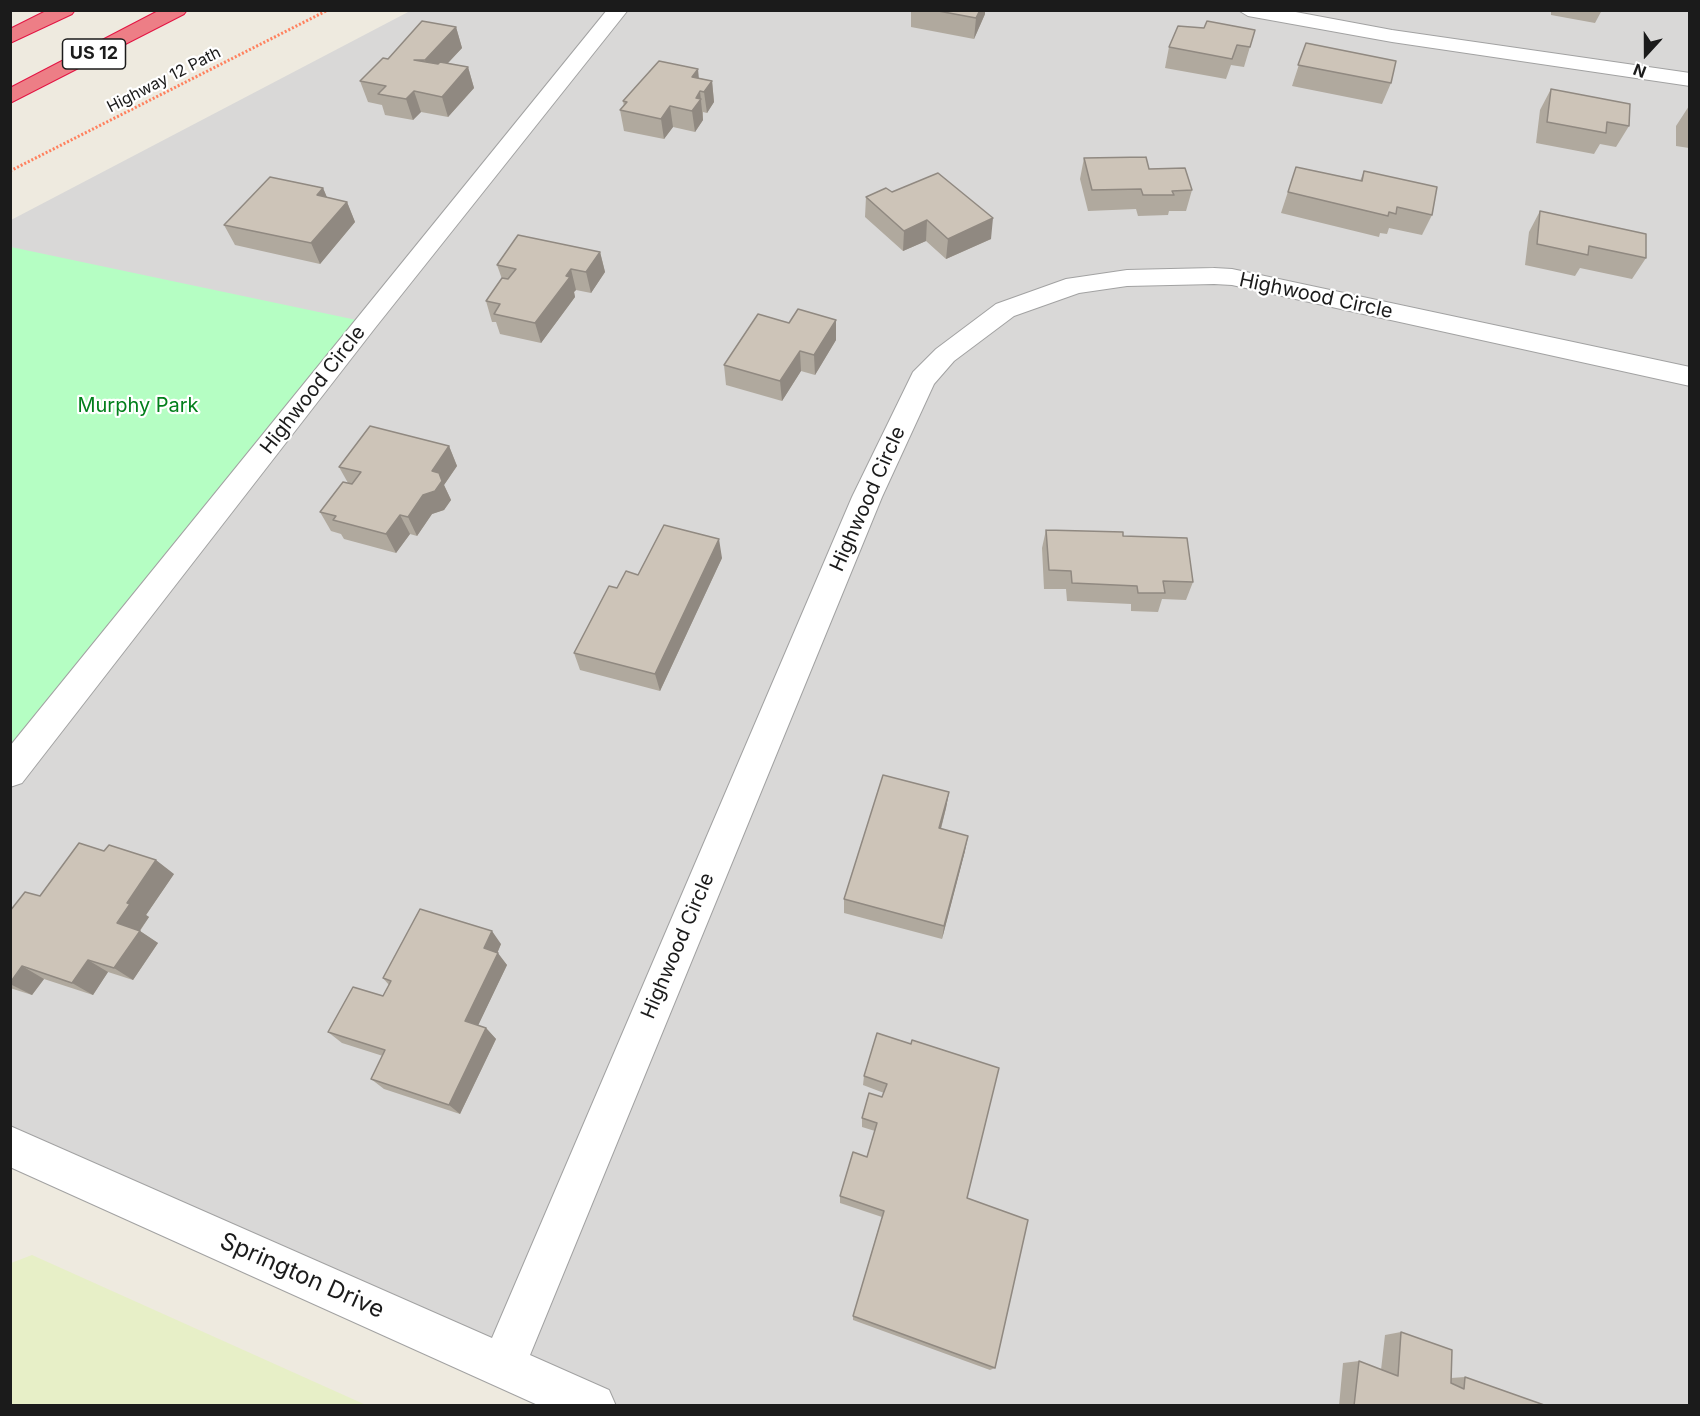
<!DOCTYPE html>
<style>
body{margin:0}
#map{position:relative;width:1700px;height:1416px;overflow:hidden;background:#eeeadf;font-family:Inter,sans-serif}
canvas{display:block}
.frame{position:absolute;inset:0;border:12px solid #1b1b1b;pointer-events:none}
.north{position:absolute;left:1616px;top:24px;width:60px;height:60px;-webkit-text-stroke:4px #fff;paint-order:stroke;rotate:201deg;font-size:16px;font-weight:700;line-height:24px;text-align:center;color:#1b1b1b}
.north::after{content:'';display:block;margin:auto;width:21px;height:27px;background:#1b1b1b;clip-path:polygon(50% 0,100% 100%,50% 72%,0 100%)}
</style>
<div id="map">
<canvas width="1700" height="1416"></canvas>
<div class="frame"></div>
<div class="north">N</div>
</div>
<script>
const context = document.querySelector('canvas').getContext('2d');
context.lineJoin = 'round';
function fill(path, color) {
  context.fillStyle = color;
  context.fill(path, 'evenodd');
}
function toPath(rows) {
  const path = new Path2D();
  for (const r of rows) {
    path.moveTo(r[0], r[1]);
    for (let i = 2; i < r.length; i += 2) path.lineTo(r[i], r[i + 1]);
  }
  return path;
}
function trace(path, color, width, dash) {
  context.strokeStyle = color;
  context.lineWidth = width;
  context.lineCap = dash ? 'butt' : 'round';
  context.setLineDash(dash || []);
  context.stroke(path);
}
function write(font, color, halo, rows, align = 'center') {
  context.font = font + ' Inter,sans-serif';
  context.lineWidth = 4.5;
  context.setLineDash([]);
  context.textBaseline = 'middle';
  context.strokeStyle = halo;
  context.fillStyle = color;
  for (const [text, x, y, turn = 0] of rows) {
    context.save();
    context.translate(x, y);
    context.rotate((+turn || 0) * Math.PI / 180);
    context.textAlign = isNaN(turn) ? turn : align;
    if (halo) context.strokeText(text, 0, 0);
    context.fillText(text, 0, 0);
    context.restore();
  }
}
fill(toPath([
 [410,11,1689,11,1689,1405,593,1405,11,1146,11,220]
]), '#d9d8d7');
fill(toPath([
 [32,1255,366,1405,11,1405,11,1263]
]), '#e7efc7');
fill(toPath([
 [11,247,366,322,11,772]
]), '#b5fec3');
const minor = toPath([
 [607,10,628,10,375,328,22,783,10,787,10,746,607,10],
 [1238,10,1285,10,1392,30,1690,73,1690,86,1392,42,1248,16,1238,10],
 [1214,268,1232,269,1690,367,1690,386,1232,285,1214,284,1127,286,1079,293,1014,316,954,361,934,384,882,497,530,1355,609,1390,616,1406,540,1406,10,1167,10,1126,492,1338,852,497,913,372,936,349,996,304,1066,279,1127,270,1214,268]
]);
const highway = toPath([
 [48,10,75,10,72,14,10,43,10,29,48,10],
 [160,10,187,10,184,14,10,103,10,88,160,10]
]);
trace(minor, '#a2a2a2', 2);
trace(highway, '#e31443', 2);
trace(toPath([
 [10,171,328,10]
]), '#ff815e', 3, [2, 2]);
fill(minor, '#fff');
fill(highway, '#ed7e86');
fill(toPath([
 [911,10,985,10,985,14,974,39,911,27],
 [1551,10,1602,10,1595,23,1551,15],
 [456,27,462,48,448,63,468,67,474,88,448,117,421,112,413,120,385,115,382,105,368,102,360,81,388,59],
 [1204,28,1255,30,1244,67,1231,65,1226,79,1165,68,1169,47],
 [1306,43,1391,83,1382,104,1292,86],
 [699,78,712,81,714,102,707,113,703,112,703,120,695,132,673,127,664,139,624,131,620,110,624,106,623,101],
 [1551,89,1629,126,1616,147,1600,144,1594,154,1536,143,1540,110],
 [1689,106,1689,148,1676,146,1676,126],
 [1084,158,1149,169,1192,190,1186,211,1169,211,1168,215,1138,216,1136,209,1088,211,1080,179],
 [1296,167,1360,181,1364,171,1432,215,1422,235,1389,228,1387,234,1380,233,1379,237,1281,213],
 [323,188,327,198,347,202,355,222,320,264,235,245,224,225],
 [892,192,991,239,946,259,926,241,903,251,865,217,866,197],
 [1540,211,1646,258,1632,279,1580,268,1575,276,1525,265,1529,232],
 [600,252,605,272,591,293,576,290,574,292,575,297,541,343,500,334,496,322,492,322,486,301,502,279,497,265],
 [836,320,836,340,815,375,801,371,782,401,726,385,724,365,789,323],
 [449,446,457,466,444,485,451,500,444,510,432,514,417,536,410,534,396,553,344,539,341,534,331,531,320,512,348,483,339,467],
 [1046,530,1123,536,1193,582,1186,600,1162,599,1158,612,1131,611,1131,604,1067,601,1066,589,1044,589,1042,548],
 [722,558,660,691,580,670,574,653,617,588,638,575],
 [949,792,946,808,941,829,965,851,942,939,844,913,844,899],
 [174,874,146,915,149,917,140,931,158,943,133,980,108,972,93,995,44,979,32,995,10,988,10,911,40,896],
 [501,944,497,953,507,965,478,1025,486,1028,496,1039,460,1114,384,1089,371,1079,383,1056,342,1043,328,1032,383,996,389,985,383,978],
 [877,1033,967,1198,995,1368,990,1370,853,1320,853,1316,882,1217,840,1203,840,1196,867,1157,875,1131,862,1127,862,1118,882,1097,884,1093,863,1085,864,1076],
 [1688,1218,1689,1218,1689,1272],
 [1401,1332,1451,1378,1465,1377,1547,1406,1339,1406,1343,1363,1359,1361,1381,1370,1385,1335]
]), '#b0a99e');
fill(toPath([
 [980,10,985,10,985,14,974,39,976,18],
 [456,27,462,48,431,81,425,60],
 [468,67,474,88,448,117,442,97],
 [698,69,700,90,692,77],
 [712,81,714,102,707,113,704,92],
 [414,91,421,112,413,120,406,99],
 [700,91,703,120,695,132,692,111,696,98],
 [670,106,673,127,664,139,661,119],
 [323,188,332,209,317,195],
 [347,202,355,222,320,264,311,243],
 [993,218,991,239,946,259,948,239],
 [927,220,926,241,903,251,904,231],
 [600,252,605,272,591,293,586,272],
 [571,269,576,290,574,292,575,297,541,343,535,323],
 [836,320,836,340,815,375,814,355],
 [800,351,801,371,782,401,780,381],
 [449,446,457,466,444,485,451,500,444,510,432,514,417,536,408,517,432,471],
 [400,515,410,534,396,553,386,534],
 [719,539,722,558,660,691,655,674],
 [949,792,946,808,937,843,939,828],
 [968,836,965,851,942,939,944,926],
 [156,860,174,874,146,915,149,917,136,936,117,923,127,903],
 [140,931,158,943,133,980,114,968],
 [492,931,501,944,494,961,484,948],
 [498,953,507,965,475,1032,465,1021],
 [88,960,108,972,93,995,72,983],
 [22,966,44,979,32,995,10,984],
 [486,1028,496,1039,460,1114,449,1105]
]), '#908981');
const building = toPath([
 [933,10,980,10,976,18,933,10],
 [422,21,456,27,425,60,414,60,438,64,440,62,468,67,442,97,414,91,406,99,378,94,386,86,360,81,383,58,388,59,422,21],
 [1207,21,1255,30,1250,47,1237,45,1232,59,1169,47,1178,26,1204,28,1207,21],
 [1306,43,1396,61,1391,83,1298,65,1306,43],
 [659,61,698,69,692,77,712,81,704,92,700,91,696,98,701,99,692,111,670,106,661,119,620,110,627,102,623,101,659,61],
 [1551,89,1630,104,1629,126,1607,122,1606,133,1547,122,1551,89],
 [1146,157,1149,169,1185,168,1192,190,1172,191,1174,195,1143,195,1141,189,1092,190,1084,158,1146,157],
 [1296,167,1362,181,1364,171,1437,187,1432,215,1397,207,1396,214,1389,212,1388,216,1288,192,1296,167],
 [938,173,993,218,948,239,927,220,904,231,866,197,886,188,892,192,938,173],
 [270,177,323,188,317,195,347,202,311,243,224,225,270,177],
 [1540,211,1646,234,1646,258,1589,246,1588,255,1537,244,1540,211],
 [518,235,600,252,586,272,571,269,566,276,570,277,535,323,494,314,500,304,486,301,502,278,508,279,516,269,497,265,518,235],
 [798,309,836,320,814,355,800,351,780,381,724,365,758,314,789,323,798,309],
 [370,426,449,446,432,471,439,473,442,481,435,491,423,495,408,517,400,515,386,534,333,520,336,516,320,512,343,482,352,484,361,472,339,467,370,426],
 [664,525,719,539,655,674,574,653,609,586,617,588,626,571,638,575,664,525],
 [1046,530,1123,532,1123,536,1187,538,1193,582,1163,581,1165,593,1138,593,1137,586,1072,583,1071,571,1049,570,1046,530],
 [883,775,949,792,939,828,968,836,944,926,844,899,883,775],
 [79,843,104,851,109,845,156,860,127,903,130,904,117,923,140,931,114,968,88,960,72,983,22,966,10,983,10,911,25,892,40,896,79,843],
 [420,909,492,931,484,948,498,953,465,1021,486,1028,449,1105,371,1079,385,1050,328,1032,353,987,383,996,391,981,383,978,420,909],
 [877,1033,911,1044,912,1040,999,1068,967,1198,1028,1220,995,1368,853,1316,884,1211,840,1196,853,1152,867,1157,877,1123,862,1118,869,1093,882,1097,887,1084,864,1076,877,1033],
 [1401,1332,1452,1350,1451,1383,1464,1389,1465,1377,1547,1406,1354,1406,1359,1361,1398,1376,1401,1332]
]);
fill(building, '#cdc4b8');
trace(building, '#908981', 1.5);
write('16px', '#1b1b1b', '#fff', [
 ["Highway 12 Path",164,80,-27]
]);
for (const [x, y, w] of [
 [94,54,63]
]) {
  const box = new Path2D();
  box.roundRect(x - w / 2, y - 15, w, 30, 4.5);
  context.fillStyle = '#fff';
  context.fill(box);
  trace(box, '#1b1b1b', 1.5);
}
write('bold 18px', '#1b1b1b', null, [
 ["US 12",94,54]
]);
write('20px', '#1b1b1b', '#fff', [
 ["Highwood Circle",1316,296,12],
 ["Highwood Circle",313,390,-52],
 ["Highwood Circle",868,499,-66],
 ["Highwood Circle",678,946,-67]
]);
write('20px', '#027f1b', '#fff', [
 ["Murphy Park",138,406]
]);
write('24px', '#1b1b1b', '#fff', [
 ["Springton Drive",302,1276,24]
]);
</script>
